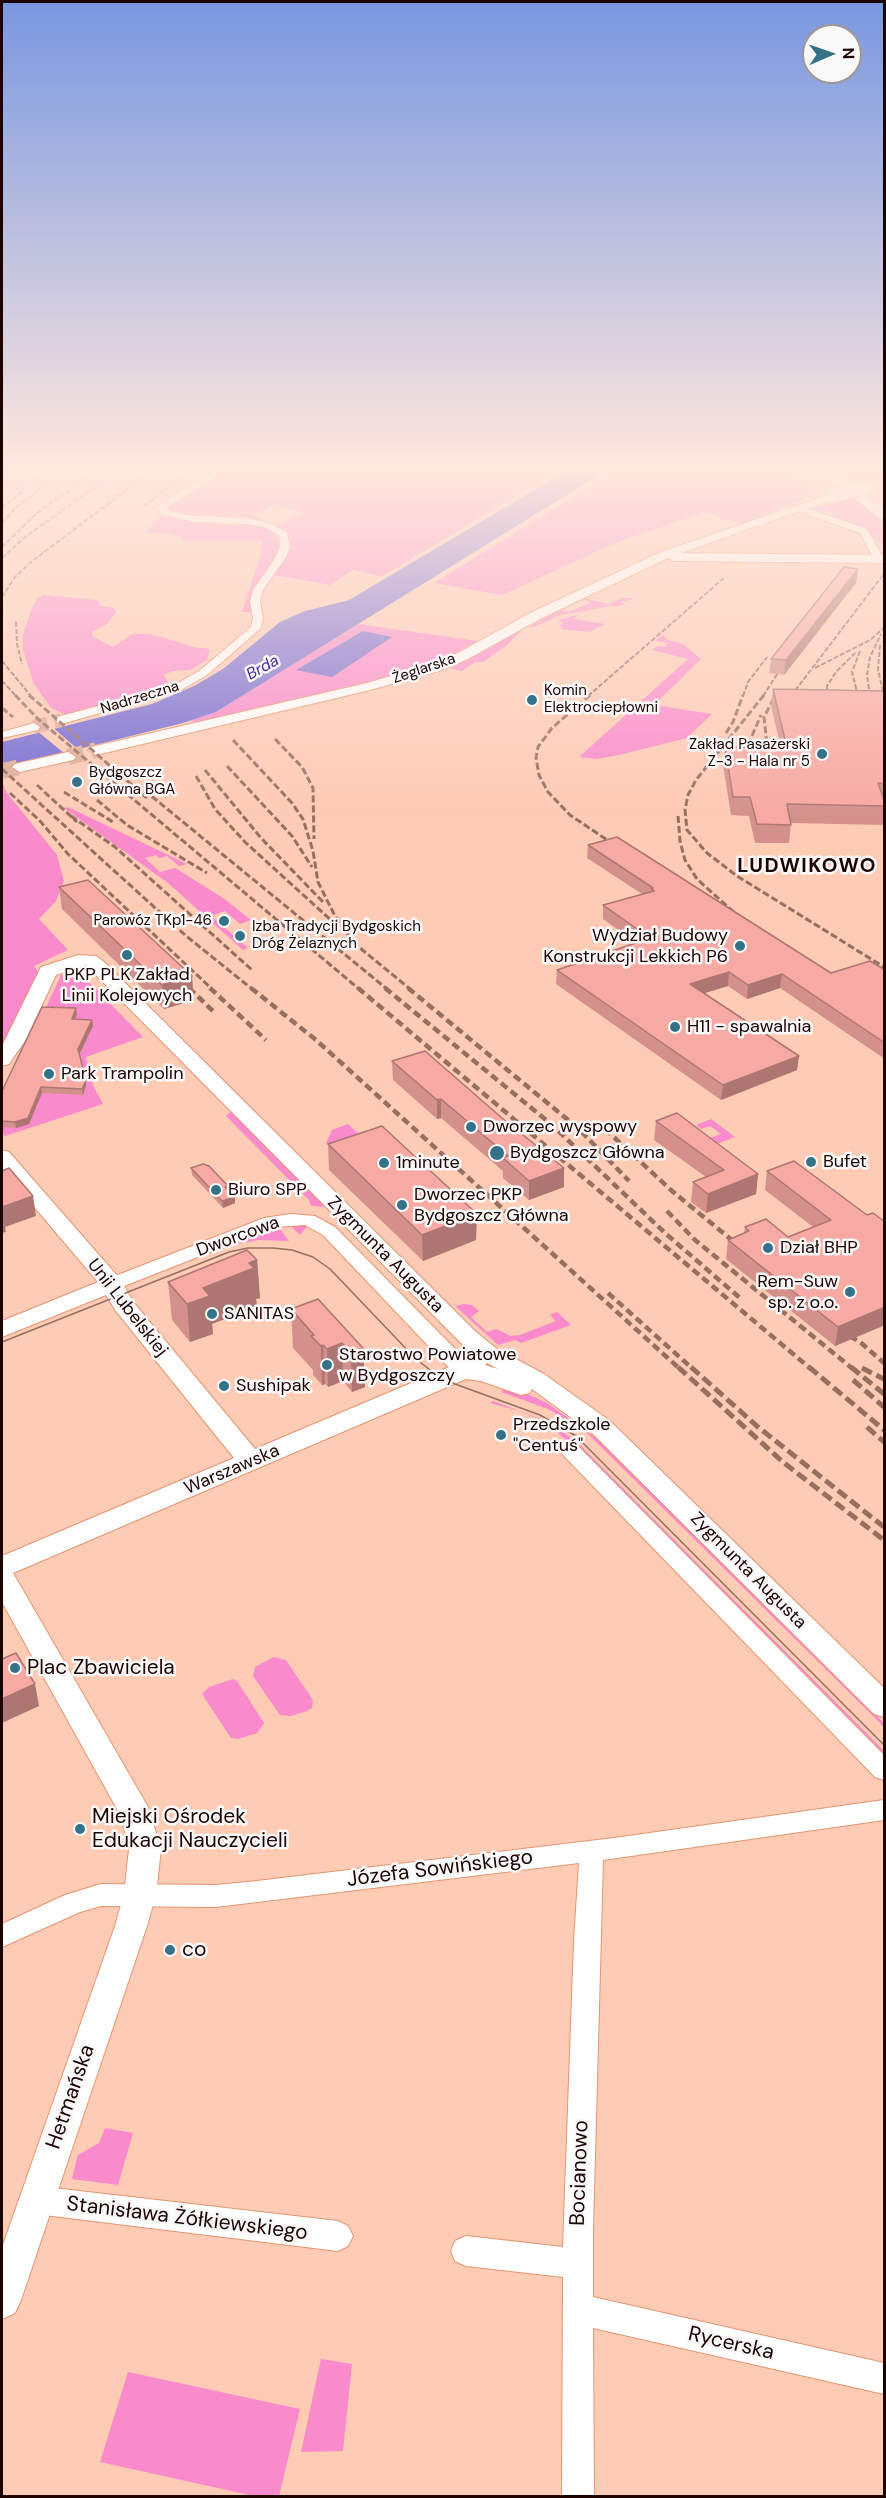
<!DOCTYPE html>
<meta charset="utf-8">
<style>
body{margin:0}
#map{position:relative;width:886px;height:2498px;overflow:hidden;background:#fecbb5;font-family:"DM Sans",sans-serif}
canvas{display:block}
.frame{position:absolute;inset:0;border:3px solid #1d0300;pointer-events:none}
.north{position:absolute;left:802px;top:24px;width:60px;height:60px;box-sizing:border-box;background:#f9f9f9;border:2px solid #a19795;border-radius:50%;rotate:88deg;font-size:16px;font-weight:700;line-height:24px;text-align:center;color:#1d0300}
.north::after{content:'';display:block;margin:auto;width:21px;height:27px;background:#357288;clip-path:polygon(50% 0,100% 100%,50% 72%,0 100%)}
</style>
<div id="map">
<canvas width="886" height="2498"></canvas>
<div class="frame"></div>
<div class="north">N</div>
</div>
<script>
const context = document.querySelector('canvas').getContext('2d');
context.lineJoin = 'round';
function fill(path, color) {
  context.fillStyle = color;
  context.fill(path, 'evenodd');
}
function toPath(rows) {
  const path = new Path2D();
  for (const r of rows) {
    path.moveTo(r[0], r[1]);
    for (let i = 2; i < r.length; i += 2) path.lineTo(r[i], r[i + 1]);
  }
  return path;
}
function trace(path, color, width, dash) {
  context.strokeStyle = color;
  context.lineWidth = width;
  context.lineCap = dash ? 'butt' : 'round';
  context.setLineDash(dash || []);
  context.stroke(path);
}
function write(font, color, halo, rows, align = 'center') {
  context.font = font + ' "DM Sans",sans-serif';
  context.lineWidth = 5;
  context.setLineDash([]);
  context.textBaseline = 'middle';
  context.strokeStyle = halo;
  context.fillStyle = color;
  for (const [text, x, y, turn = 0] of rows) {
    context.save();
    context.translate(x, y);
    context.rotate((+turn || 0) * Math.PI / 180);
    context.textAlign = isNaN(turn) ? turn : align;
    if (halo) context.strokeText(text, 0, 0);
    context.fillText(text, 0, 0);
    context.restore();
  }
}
fill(toPath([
 [223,470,559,470,382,576,353,570,330,585,269,574,258,590,256,601,258,613,240,612,243,609,260,557,262,541,182,541,182,537,174,536,174,534,145,533,161,516,241,522,264,527,263,525,247,521,194,518,164,512,163,508,166,504],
 [276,505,307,513,270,527,264,525,265,523,253,514],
 [617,470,786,470,814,495,757,518,751,517,749,518,754,519,742,524,705,512,615,543,502,595,434,583],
 [845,470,884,470,884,475,858,484],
 [854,495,884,522,884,545,860,527,834,517,827,512,811,510],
 [43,595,97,600,101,606,114,608,116,612,107,624,92,632,92,636,113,647,132,634,150,634,198,648,206,648,210,650,207,660,190,670,173,671,163,675,168,681,167,687,153,693,120,703,101,705,71,714,64,714,51,708,34,684,23,650,23,635,31,610,37,599],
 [584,598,609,604,622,598,631,598,643,602,633,599,621,602,625,604,619,606,611,606,561,615,536,626,528,627,561,610,569,612,591,602,582,599,562,608],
 [578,615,584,617,577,616,574,619,605,624,590,632,561,629,563,627,559,626,563,623,558,620],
 [358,624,477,641,448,657,386,678,204,722,195,723,191,720,216,712],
 [517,630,521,631,506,646,483,662,475,662,462,671,449,668],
 [663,635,668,640,683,644,701,659,654,705,712,714,687,738,619,755,597,759,579,757,688,659,652,650,658,646,664,647,668,643,655,641],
 [2,782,7,793,57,855,64,881,56,901,39,919,68,950,34,966,40,975,6,1045,2,1047],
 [68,807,187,864,179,866,167,856,159,858,156,855,145,858,160,872,175,868,223,898,251,920,240,924,225,911,211,916,248,948,243,950,168,883,64,808],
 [61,975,84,977,143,1037,86,1057,93,1085,103,1104,5,1136,2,1133,2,1102],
 [230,1112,233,1112,328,1207,311,1206,309,1200,226,1116],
 [711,1119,735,1137,709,1147,702,1141,721,1134,710,1126,701,1129,696,1125],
 [348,1124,377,1152,337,1154,326,1143,332,1130],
 [283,1224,308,1225,300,1235,290,1225,279,1228,289,1241,259,1240,224,1246],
 [464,1304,472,1305,479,1311,471,1317,487,1332,496,1329,511,1336,520,1335,556,1321,550,1315,557,1312,571,1325,521,1343,515,1340,498,1345,455,1306],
 [508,1385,547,1403,599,1440,884,1723,884,1727,585,1431,548,1409,501,1392],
 [493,1401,538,1418,558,1429,577,1442,884,1751,884,1754,576,1444,570,1444,546,1422,519,1411,490,1403],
 [274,1657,286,1660,313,1700,312,1708,307,1711,291,1716,280,1715,253,1676,255,1667],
 [233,1679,237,1681,264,1723,257,1733,238,1739,231,1738,202,1694,209,1687],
 [105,2128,133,2133,118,2185,72,2179,78,2155,99,2143],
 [321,2359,352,2364,343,2451,301,2452],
 [128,2372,300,2409,279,2496,254,2496,100,2462]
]), '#f98acc');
fill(toPath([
 [568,470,607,470,216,712,183,723,2,768,2,742,152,704,194,686,223,669,280,622,305,611,349,600],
 [363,631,392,637,332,677,296,670]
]), '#746bd3');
fill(toPath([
 [51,726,80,751,65,754,36,730]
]), '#fecbb5');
trace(toPath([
 [34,727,61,720]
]), '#dcad9a', 14, [14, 7]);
trace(toPath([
 [68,757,96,750],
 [2,771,20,767]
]), '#dcad9a', 16, [16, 8]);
const minor = toPath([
 [216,470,226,470,169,506,167,511,194,516,246,518,270,523,287,532,290,547,286,557,263,590,260,601,263,618,261,628,207,675,181,690,65,723,57,723,57,717,173,686,199,671,251,627,253,618,250,601,253,590,276,557,280,547,279,535,264,527,246,524,194,522,158,513,157,508,163,502,216,470],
 [797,505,867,529,884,559,875,561,860,533,794,510,792,508,797,505],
 [34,723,40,727,38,730,2,738,2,732,34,723],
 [291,1214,315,1216,335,1227,460,1354,473,1371,470,1375,463,1377,456,1375,323,1235,305,1225,274,1227,119,1288,105,1288,103,1284,105,1280,264,1218,291,1214],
 [570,1443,577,1445,884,1755,884,1780,875,1777,563,1455,560,1450,563,1445,570,1443],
 [884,1800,884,1820,603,1860,593,2229,593,2297,884,2363,884,2394,593,2328,594,2496,562,2496,563,2277,466,2266,455,2261,451,2251,455,2241,466,2236,563,2247,574,1941,579,1863,216,1907,101,1906,80,1912,2,1947,2,1924,65,1895,101,1884,216,1885,257,1881,614,1838,884,1800],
 [36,2186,338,2221,348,2226,353,2236,348,2246,338,2251,36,2214,26,2210,21,2200,26,2190,36,2186]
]);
const tertiary = toPath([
 [884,480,884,486,863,491,857,488,859,486,884,480],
 [833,493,837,494,837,498,681,553,884,555,884,563,673,561,668,558,540,619,468,659,442,670,370,690,96,755,88,750,91,747,367,683,432,664,458,653,530,613,661,552,833,493],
 [68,752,76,757,73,760,20,772,12,767,15,764,68,752],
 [78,955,96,956,104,962,476,1332,497,1349,544,1374,610,1421,884,1688,884,1717,874,1714,592,1433,532,1389,530,1393,521,1395,481,1381,466,1379,13,1573,148,1807,161,1849,156,1894,147,1926,21,2300,15,2313,2,2319,2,2248,115,1926,124,1894,129,1849,122,1818,2,1602,2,1556,234,1458,116,1311,106,1295,2,1337,2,1321,98,1282,2,1169,2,1150,9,1152,120,1279,134,1303,255,1449,454,1365,467,1354,466,1348,86,965,56,975,25,1041,9,1064,2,1066,2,1046,39,971,41,967,78,955],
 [487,1363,498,1369,485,1365,487,1363]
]);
const primary = toPath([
 [819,470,834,470,884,508,884,519,879,518,819,470]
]);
trace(minor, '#e69571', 2);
trace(tertiary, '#e69571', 2);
trace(primary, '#e69571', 2);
fill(minor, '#fff');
fill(tertiary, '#fff');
fill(primary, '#fff');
trace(toPath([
 [2,1342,229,1252,248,1248,273,1248,292,1250,313,1257,330,1269,415,1358,435,1374,455,1384,540,1415,576,1436,884,1745]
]), '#966f61', 1.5);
trace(toPath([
 [2,487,22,475],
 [14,490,49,470],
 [144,506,193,470],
 [2,508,24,490],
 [2,523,18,506,63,471],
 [2,547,37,513,97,470],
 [2,558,25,537,119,470],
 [2,597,15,577,31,562,153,470],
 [16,622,17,644,22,664],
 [880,645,878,670,884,695],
 [2,661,31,696],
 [815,668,870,640,884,628],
 [2,681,16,696],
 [588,696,725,577],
 [743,696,748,682,767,657],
 [763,696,785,662],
 [791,696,883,575],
 [827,696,827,686,836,672,856,652],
 [858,696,852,672,860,651],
 [870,696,867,675,870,657,881,634]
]), '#966f61', 2, [5, 2]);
trace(toPath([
 [15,695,38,719,359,989],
 [29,695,147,798],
 [590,695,552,728,538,747,536,758,539,775,548,792,570,815,622,850],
 [764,695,696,780,688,795,685,810,687,830,707,853,737,876,884,967],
 [827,695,827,707],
 [858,695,860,705],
 [870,695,884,739],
 [790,705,792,695],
 [2,708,13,717],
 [726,733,733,722,743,695],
 [275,739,302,767,313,788,314,839],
 [233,740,292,803,303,819,313,851,318,882,335,916,354,943,410,989],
 [748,745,761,715],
 [769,763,764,717,773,700],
 [227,766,292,836,312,867],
 [2,769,185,935,252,989],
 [205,770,261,838,323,902],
 [196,776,215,809,245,842,333,922],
 [37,785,77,822],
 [144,790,387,989],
 [64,792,113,822],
 [10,793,40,821,68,854,212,989],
 [97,800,127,825,207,873],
 [71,816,115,847,252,970],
 [678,816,680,841,685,860,697,879,738,916],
 [182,981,190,989]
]), '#966f61', 3, [7, 3]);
trace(toPath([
 [189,988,213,1011],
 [210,988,266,1040],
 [251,988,316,1040,680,1369],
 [358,988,811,1369],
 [385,988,551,1124,665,1233,740,1298],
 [408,988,579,1129,629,1181],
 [605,1129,672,1191,744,1250],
 [667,1211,695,1240,853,1369],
 [608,1293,693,1369],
 [839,1330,860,1342,884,1363]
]), '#966f61', 4.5, [8, 4.5]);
trace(toPath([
 [678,1367,784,1463,884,1540],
 [691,1367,758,1427,884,1527],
 [809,1367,884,1430],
 [851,1367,884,1394],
 [862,1368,884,1379],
 [853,1380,884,1407],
 [867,1427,884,1442]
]), '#966f61', 5, [11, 5]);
const tertiaryBridge = toPath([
 [833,496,863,488]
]);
trace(tertiaryBridge, '#e69571', 14, []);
trace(tertiaryBridge, '#fff', 13);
fill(toPath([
 [856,583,784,675,769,673,771,659],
 [773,689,885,691,885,814,883,825,791,823,789,843,755,843,749,816,731,815,723,765,725,747,781,748,771,706],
 [588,845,831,973,885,970,885,1059,780,988,747,999,728,986,704,993,799,1056,797,1070,721,1100,556,984,557,970,637,943,603,919,603,905,642,894,587,858],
 [59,887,194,1000,164,1009,62,909],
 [76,1008,77,1014,75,1019,92,1020,93,1026,80,1054,86,1086,83,1095,42,1093,29,1124,16,1128,2,1127,2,1091],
 [392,1061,502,1118,564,1168,564,1187,529,1200,503,1178,503,1171,441,1118,437,1119,393,1080],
 [656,1121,758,1174,756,1194,706,1213,691,1202,693,1182,706,1177,654,1140],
 [328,1144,476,1240,423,1261,329,1170],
 [191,1168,228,1190,235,1203,223,1208,192,1175],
 [767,1171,885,1222,885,1325,835,1346,726,1259,728,1240,744,1234,745,1227,788,1237,813,1227,765,1190],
 [257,1260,260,1298,256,1299,257,1306,212,1324,213,1334,190,1342,172,1320,168,1282],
 [291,1309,363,1348,365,1387,352,1392,343,1381,328,1387,325,1384,322,1385,313,1375,313,1370,293,1348]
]), '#d4918c');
fill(toPath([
 [858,569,856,583,784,675,786,660],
 [729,972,728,986,689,998,690,984],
 [782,974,780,988,747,999,748,985],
 [192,976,194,1000,164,1009,162,985],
 [76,1008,77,1014,72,1025,72,1019],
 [92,1020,93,1026,79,1055,78,1049],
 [799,1056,797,1070,721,1100,723,1085],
 [86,1080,86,1086,83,1095,82,1089],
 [41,1087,42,1093,29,1124,16,1128,15,1122],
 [441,1099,441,1118,437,1119,437,1100],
 [564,1168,564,1187,529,1200,529,1181],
 [758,1174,756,1194,706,1213,708,1194],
 [33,1196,36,1216,5,1227,6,1232,2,1233,2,1207],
 [235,1197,235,1203,223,1208,222,1201],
 [477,1214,476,1240,423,1261,422,1235],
 [257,1260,260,1298,256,1299,257,1306,212,1324,213,1334,190,1342,187,1304,203,1288,249,1263],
 [885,1307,885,1325,835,1346,838,1327],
 [342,1343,343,1381,328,1387,327,1349],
 [323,1345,325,1384,322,1385,321,1346],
 [363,1348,365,1387,352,1392,351,1353],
 [35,1684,39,1706,2,1723,2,1699]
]), '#ad7672');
const building = toPath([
 [844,567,858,569,786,660,771,659,844,567],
 [773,689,885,691,885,784,878,783,885,803,885,806,787,804,791,825,757,824,750,797,733,797,725,747,787,748,773,689],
 [617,837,831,973,870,961,885,970,885,1043,782,974,748,985,729,972,690,984,799,1056,723,1085,557,970,650,938,603,905,654,891,651,888,653,888,588,845,617,837],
 [88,880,192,976,162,985,59,887,88,880],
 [42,1007,76,1008,72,1019,92,1020,78,1049,86,1080,82,1089,41,1087,28,1118,15,1122,2,1121,2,1091,42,1007],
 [425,1051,502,1118,564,1168,529,1181,503,1158,508,1156,441,1099,437,1100,392,1061,425,1051],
 [677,1113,758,1174,708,1194,693,1182,724,1170,656,1121,677,1113],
 [382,1126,477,1214,422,1235,328,1144,382,1126],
 [794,1161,867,1215,873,1213,885,1222,885,1307,838,1327,728,1240,749,1231,745,1227,766,1219,788,1237,831,1220,767,1171,794,1161],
 [203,1164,209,1166,228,1186,225,1187,235,1197,222,1201,191,1168,203,1164],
 [9,1168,33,1196,2,1207,2,1171,9,1168],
 [247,1250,257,1260,249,1263,254,1268,203,1288,210,1296,187,1304,168,1282,247,1250],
 [318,1299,363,1348,351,1353,342,1343,327,1349,323,1345,321,1346,311,1336,314,1335,291,1309,318,1299],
 [16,1653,35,1684,2,1699,2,1659,16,1653]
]);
fill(building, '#f7a9a3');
trace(building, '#ad7672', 1.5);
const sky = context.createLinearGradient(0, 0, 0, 819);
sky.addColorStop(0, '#7997e0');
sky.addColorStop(0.57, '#ffe8de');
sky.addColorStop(1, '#ffe8de00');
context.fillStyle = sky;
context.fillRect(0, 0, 886, 819);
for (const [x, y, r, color] of [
 [532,700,6,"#357288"],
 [822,754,6,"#357288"],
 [77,782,6,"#357288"],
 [224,921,6,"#357288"],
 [240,936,6,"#357288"],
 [740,946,6,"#357288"],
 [127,955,6,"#357288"],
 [675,1027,6,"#357288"],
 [49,1074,6,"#357288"],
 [471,1127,6,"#357288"],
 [497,1153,8,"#357288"],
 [811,1162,6,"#357288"],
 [384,1163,6,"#357288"],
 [216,1190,6,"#357288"],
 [402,1205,6,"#357288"],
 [768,1248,6,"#357288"],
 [850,1292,6,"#357288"],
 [212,1314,6,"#357288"],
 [327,1365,6,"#357288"],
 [224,1386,6,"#357288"],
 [501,1435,6,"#357288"],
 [15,1668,6,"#357288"],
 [80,1829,6,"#357288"],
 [170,1950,6,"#357288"]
]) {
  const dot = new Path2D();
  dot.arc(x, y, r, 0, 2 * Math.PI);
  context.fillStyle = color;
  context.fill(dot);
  trace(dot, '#f9f9f9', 2);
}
write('15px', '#1d0300', '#f9f9f9', [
 ["Żeglarska",424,669,-19],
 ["Nadrzeczna",140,698,-17]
]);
write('15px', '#1d0300', '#f9f9f9', [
 ["Komin",544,691],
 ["Elektrociepłowni",544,708],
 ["Zakład Pasażerski",810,745,"right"],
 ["Z-3 - Hala nr 5",810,762,"right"],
 ["Bydgoszcz",89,773],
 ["Główna BGA",89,790],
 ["Parowóz TKp1-46",212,921,"right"],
 ["Izba Tradycji Bydgoskich",252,927],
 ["Dróg Żelaznych",252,944]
], 'left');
write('italic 16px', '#452aa6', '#f9f9f9', [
 ["Brda",263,668,-29]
]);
write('18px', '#1d0300', '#f9f9f9', [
 ["Wydział Budowy",728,936,"right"],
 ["Konstrukcji Lekkich P6",728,957,"right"],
 ["PKP PLK Zakład",127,975,"center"],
 ["Linii Kolejowych",127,996,"center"],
 ["H11 - spawalnia",687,1027],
 ["Park Trampolin",61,1074],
 ["Dworzec wyspowy",483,1127],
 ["Bydgoszcz Główna",510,1153],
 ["Bufet",823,1162],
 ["1minute",396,1163],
 ["Biuro SPP",228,1190],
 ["Dworzec PKP",414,1195],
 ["Bydgoszcz Główna",414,1216],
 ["Dział BHP",780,1248],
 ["Rem-Suw",838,1282,"right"],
 ["sp. z o.o.",838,1303,"right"],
 ["SANITAS",224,1314],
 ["Starostwo Powiatowe",339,1355],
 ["w Bydgoszczy",339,1376],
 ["Sushipak",236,1386],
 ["Przedszkole",513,1425],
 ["\"Centuś\"",513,1446]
], 'left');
write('18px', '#1d0300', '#f9f9f9', [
 ["Dworcowa",238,1237,-20],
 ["Zygmunta Augusta",385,1255,45],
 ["Unii Lubelskiej",127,1308,52],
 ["Warszawska",232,1470,-23],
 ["Zygmunta Augusta",748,1571,45]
]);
context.letterSpacing = '1.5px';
write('bold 20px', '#1d0300', '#f9f9f9', [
 ["LUDWIKOWO",807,867]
]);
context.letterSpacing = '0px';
write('21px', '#1d0300', '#f9f9f9', [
 ["Plac Zbawiciela",27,1668],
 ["Miejski Ośrodek",92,1817],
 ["Edukacji Nauczycieli",92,1841],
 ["co",182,1950]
], 'left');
write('21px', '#1d0300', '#f9f9f9', [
 ["Józefa Sowińskiego",440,1869,-7],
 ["Hetmańska",71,2097,-71],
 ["Bocianowo",580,2173,-88],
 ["Stanisława Żółkiewskiego",187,2219,7],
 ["Rycerska",731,2344,13]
]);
</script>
